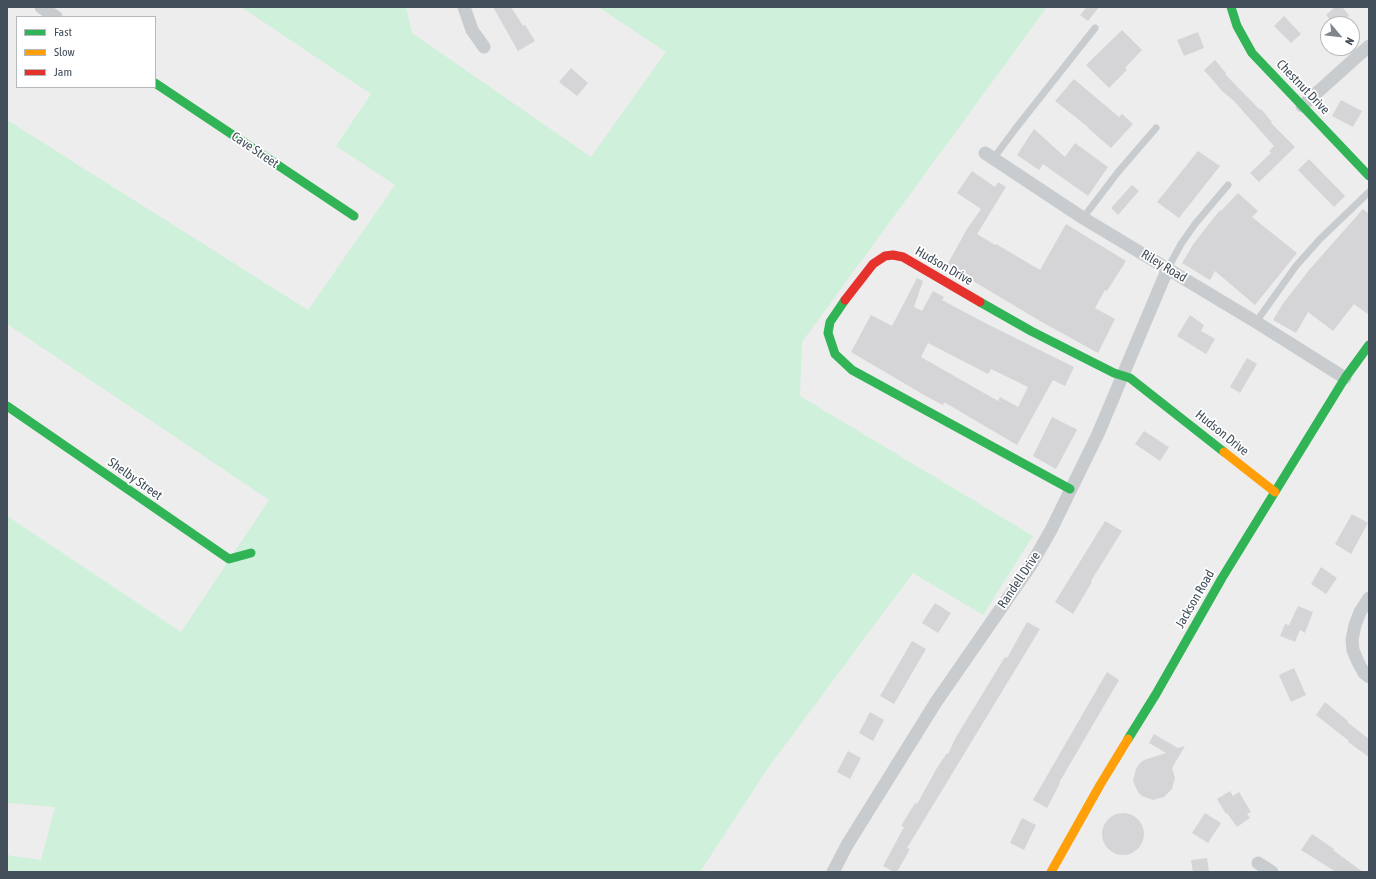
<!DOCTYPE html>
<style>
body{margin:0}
#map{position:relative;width:1376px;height:879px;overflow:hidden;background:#eeeded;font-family:"Asap Condensed",sans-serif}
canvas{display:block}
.frame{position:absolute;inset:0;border:8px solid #434f5b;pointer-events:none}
.legend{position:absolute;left:16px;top:16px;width:140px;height:72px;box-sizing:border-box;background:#fff;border:1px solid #b4b9bd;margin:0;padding:5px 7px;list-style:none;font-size:12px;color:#434f5b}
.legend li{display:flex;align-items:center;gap:8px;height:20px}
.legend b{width:20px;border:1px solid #b4b9bd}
.north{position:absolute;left:1320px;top:16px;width:40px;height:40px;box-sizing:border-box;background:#fff;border:1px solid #b4b9bd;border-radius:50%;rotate:118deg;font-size:11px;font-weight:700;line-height:16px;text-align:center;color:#434f5b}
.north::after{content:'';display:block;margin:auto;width:14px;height:18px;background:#7f868e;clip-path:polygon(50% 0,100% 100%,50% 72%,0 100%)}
</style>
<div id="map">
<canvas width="1376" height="879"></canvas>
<div class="frame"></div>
<ul class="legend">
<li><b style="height:5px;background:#30b455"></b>Fast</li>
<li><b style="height:5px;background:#ff9f0a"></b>Slow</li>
<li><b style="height:5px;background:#e5322d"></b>Jam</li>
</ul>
<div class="north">N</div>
</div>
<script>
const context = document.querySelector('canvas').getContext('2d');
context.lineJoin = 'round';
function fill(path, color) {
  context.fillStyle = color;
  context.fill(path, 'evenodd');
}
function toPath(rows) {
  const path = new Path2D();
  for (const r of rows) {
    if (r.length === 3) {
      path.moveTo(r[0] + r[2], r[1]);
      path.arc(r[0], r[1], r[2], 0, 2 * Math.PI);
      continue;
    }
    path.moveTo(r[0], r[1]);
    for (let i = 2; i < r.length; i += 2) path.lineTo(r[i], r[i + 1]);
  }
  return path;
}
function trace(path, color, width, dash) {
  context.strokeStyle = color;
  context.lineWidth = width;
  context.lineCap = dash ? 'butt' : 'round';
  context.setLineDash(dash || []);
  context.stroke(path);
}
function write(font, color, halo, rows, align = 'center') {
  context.font = font + ' "Asap Condensed",sans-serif';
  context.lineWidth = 3.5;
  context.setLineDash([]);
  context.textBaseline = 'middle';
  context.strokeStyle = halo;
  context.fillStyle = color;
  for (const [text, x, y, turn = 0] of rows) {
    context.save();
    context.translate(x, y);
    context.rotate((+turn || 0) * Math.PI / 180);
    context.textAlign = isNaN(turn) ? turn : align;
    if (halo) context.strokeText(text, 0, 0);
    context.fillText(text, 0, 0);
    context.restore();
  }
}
fill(toPath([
 [241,7,406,7,412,33,591,157,666,52,598,7,1047,7,802,342,800,396,1033,536,983,615,913,573,768,768,700,872,7,872,7,855,41,860,55,807,7,803,7,516,181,632,269,500,7,324,7,120,308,310,395,185,336,146,371,94]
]), '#cff0db');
fill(toPath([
 [493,7,511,7,523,26,525,25,535,41,518,51],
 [1087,7,1099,7,1088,21,1080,15],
 [1335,7,1342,7,1349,15,1340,24,1334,24,1326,15],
 [1284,16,1301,34,1291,43,1274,26],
 [1122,30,1142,50,1125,68,1127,70,1109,88,1086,65],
 [1198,32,1204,48,1184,56,1177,40],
 [1215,60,1226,73,1225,74,1260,110,1261,109,1272,122,1271,123,1295,147,1259,182,1250,173,1271,153,1269,151,1274,146,1233,100,1223,92,1204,70],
 [571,68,588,83,577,96,559,82],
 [1074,79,1119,117,1122,114,1133,124,1111,148,1088,128,1088,127,1055,101],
 [1341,100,1362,111,1353,127,1332,116],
 [1034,129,1065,157,1075,143,1108,167,1088,196,1043,164,1039,170,1017,155],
 [1198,151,1220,166,1179,218,1157,202],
 [1309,159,1345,196,1334,207,1298,170],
 [972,171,995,187,998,182,1006,187,977,234,995,245,996,244,1040,270,1066,224,1126,261,1107,291,1105,290,1095,308,1115,319,1098,353,1040,321,973,281,973,282,946,267,967,229,981,209,957,193],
 [1132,185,1139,191,1118,215,1111,208],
 [1238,193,1258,211,1252,217,1297,253,1255,305,1215,271,1210,280,1182,263,1194,243,1220,210,1221,211],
 [1363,209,1369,214,1369,315,1354,304,1333,331,1308,312,1296,333,1273,320,1282,305,1309,270],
 [917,278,923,281,914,307,922,311,933,291,944,297,942,300,985,323,1074,367,1065,386,1053,380,1017,445,944,402,943,405,924,395,851,352,871,315,892,326],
 [928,343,988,374,991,369,1028,387,1018,407,1000,397,998,401,921,357],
 [1190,315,1204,325,1201,331,1215,339,1206,354,1177,336],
 [1247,358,1257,364,1240,393,1230,387],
 [1052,417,1076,429,1077,430,1056,469,1033,456],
 [1144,431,1169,447,1160,461,1135,444],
 [1352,514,1368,523,1351,554,1335,544],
 [1105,521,1122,531,1091,581,1092,582,1073,614,1055,602],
 [1321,567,1337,578,1326,594,1311,584],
 [935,603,951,613,938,633,922,623],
 [1298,606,1313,612,1305,633,1300,630,1295,642,1280,636,1285,624,1289,625],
 [1027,622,1040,629,907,848,910,849,897,872,894,872,883,866,904,827,901,826,915,803,917,804,938,766,947,753,948,754,956,737,1005,657,1007,658],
 [912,641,926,649,894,704,880,696],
 [1294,668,1306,695,1291,702,1279,675],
 [1107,672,1119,680,1059,783,1060,783,1047,808,1033,800],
 [1325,702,1348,721,1347,722,1369,739,1369,757,1348,742,1349,741,1316,715],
 [870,712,884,720,873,741,859,733],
 [1154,734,1178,748,1185,746,1172,768,1175,778,1172,789,1164,797,1153,800,1142,796,1138,792,1133,781,1136,769,1139,764,1144,760,1166,753,1149,743],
 [848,751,861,758,850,779,837,772],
 [1230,791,1233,796,1239,792,1251,812,1247,814,1250,818,1237,827,1227,813,1226,814,1217,799],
 [1205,813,1221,823,1208,843,1192,833],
 [1123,834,21],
 [1022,818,1036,825,1024,850,1010,843],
 [1312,834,1334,849,1333,850,1363,872,1336,872,1301,850],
 [1207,858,1209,872,1193,872,1191,860]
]), '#d5d5d7');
trace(toPath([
 [993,159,1016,128,1095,28],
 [1083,218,1118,172,1156,128],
 [1168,268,1181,244,1195,224,1228,185],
 [1256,322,1296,266,1320,239,1369,192]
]), '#c9ccce', 7);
trace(toPath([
 [41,7,56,17],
 [464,7,472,30,484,47],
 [1302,106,1369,46],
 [985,153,1083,218,1256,322,1345,378],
 [1369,598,1360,612,1355,625,1352,640,1353,650,1358,662,1364,673,1369,677],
 [1258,863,1272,872],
 [833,872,847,845,936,702,1031,565,1051,530,1098,434,1168,268]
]), '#c9ccce', 13);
trace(toPath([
 [1231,7,1237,26,1252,53,1369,176],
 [155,83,354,216],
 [845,300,830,322,828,333,835,354,852,370,1070,489],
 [980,302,1031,331,1114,373,1130,378,1224,452],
 [7,406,229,559,251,553],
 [1128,739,1156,694,1222,578,1345,378,1369,345]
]), '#30b455', 9);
trace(toPath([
 [1224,452,1275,492],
 [1051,872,1100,785,1128,739]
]), '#ff9f0a', 9);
trace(toPath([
 [845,300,873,264,885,256,893,255,903,257,980,302]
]), '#e5322d', 9);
write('13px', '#434f5b', '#fff', [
 ["Chestnut Drive",1303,87,46],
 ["Cave Street",255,150,34],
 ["Hudson Drive",944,266,30],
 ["Riley Road",1164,266,31],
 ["Hudson Drive",1222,433,39],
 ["Shelby Street",135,479,35],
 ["Randell Drive",1019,580,-56],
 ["Jackson Road",1195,599,-60]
]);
</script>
